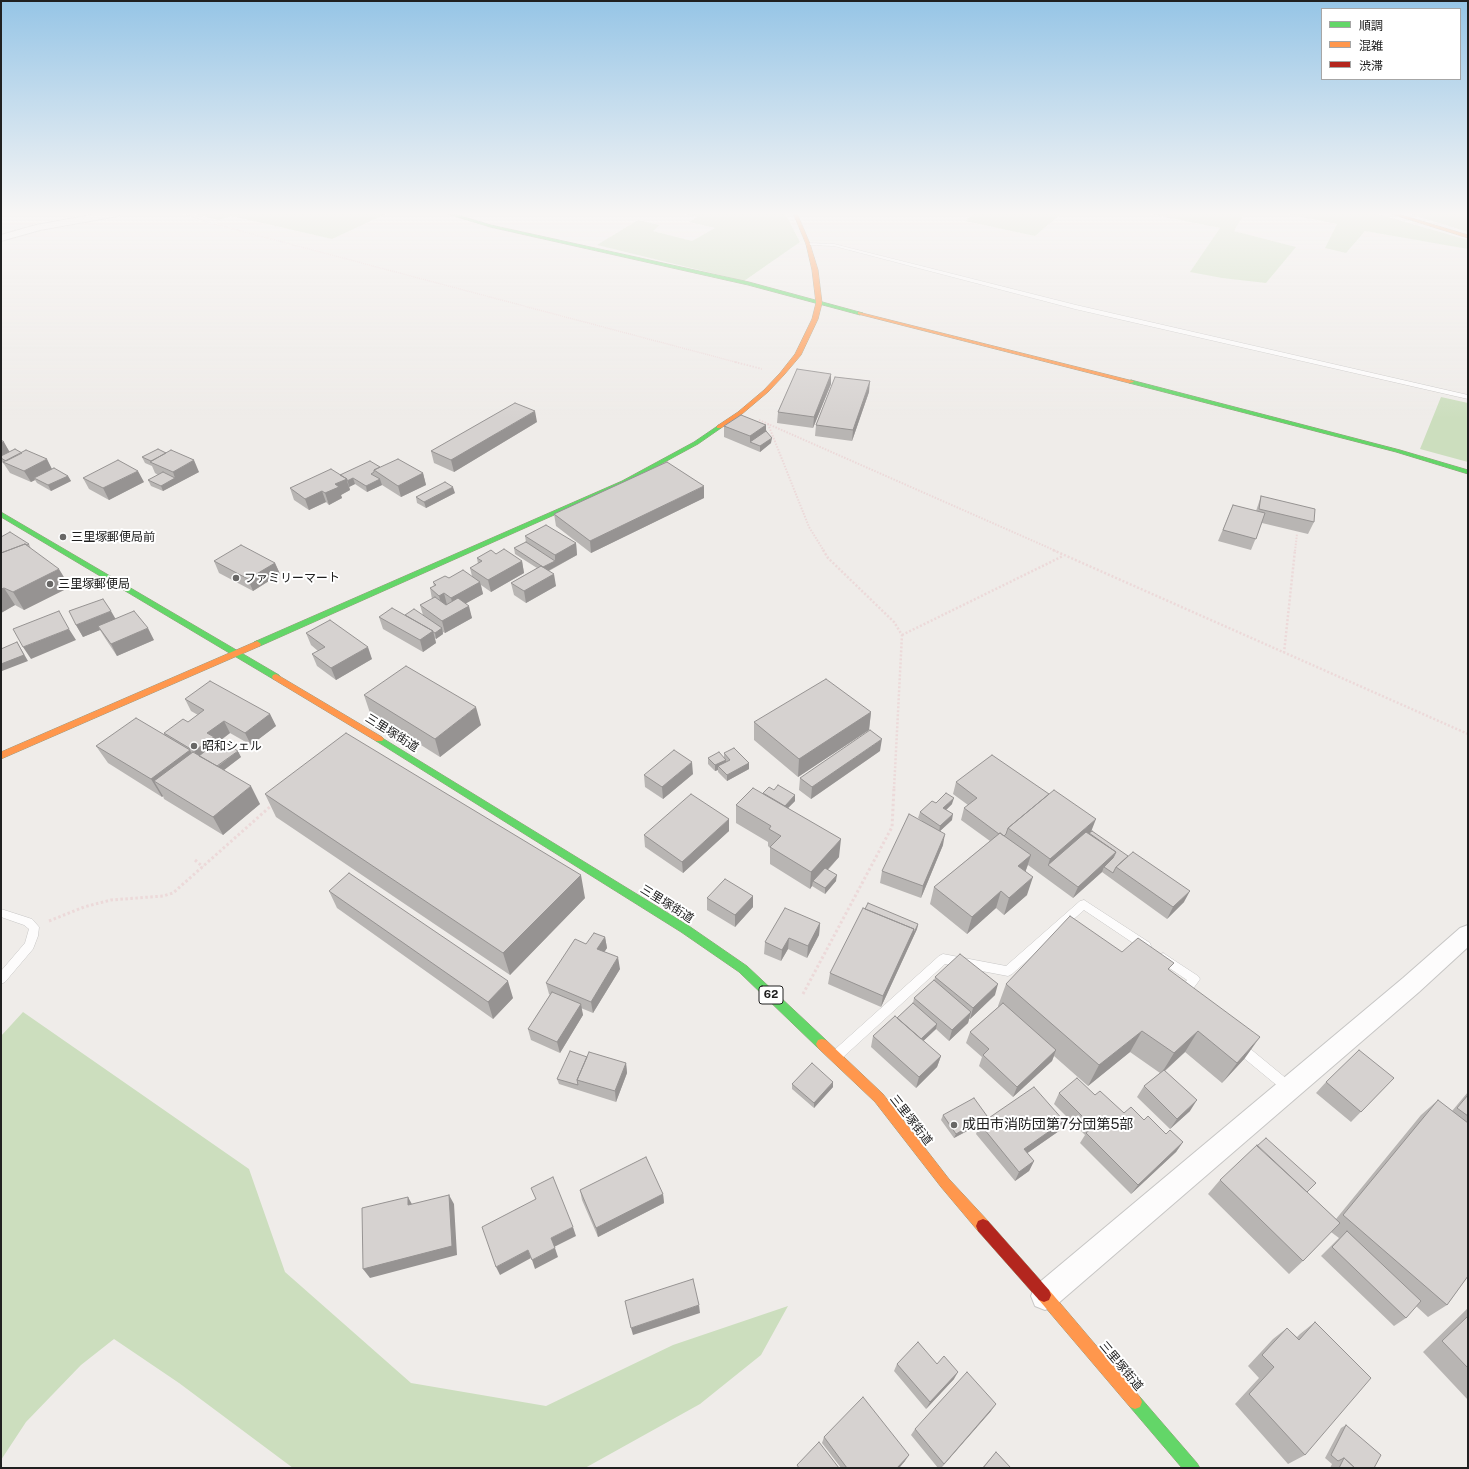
<!DOCTYPE html>
<meta charset="utf-8">
<style>
body{margin:0}
#map{position:relative;width:1469px;height:1469px;overflow:hidden;background:#efece9;font-family:"Public Sans","Noto Sans JP",sans-serif}
canvas{display:block}
.frame{position:absolute;inset:0;border:2px solid #202020;pointer-events:none}
.legend{position:absolute;left:1321px;top:8px;width:140px;height:72px;box-sizing:border-box;background:#fff;border:1px solid #a6a6a6;margin:0;padding:5px 7px;list-style:none;font-size:12px;color:#202020}
.legend li{display:flex;align-items:center;gap:8px;height:20px}
.legend b{width:20px;border:1px solid #a6a6a6}
</style>
<div id="map">
<canvas width="1469" height="1469"></canvas>
<div class="frame"></div>
<ul class="legend">
<li><b style="height:5px;background:#63d668"></b>順調</li>
<li><b style="height:5px;background:#ff974d"></b>混雑</li>
<li><b style="height:5px;background:#b3261e"></b>渋滞</li>
</ul>
</div>
<script>
const context = document.querySelector('canvas').getContext('2d');
context.lineJoin = 'round';
function fill(path, color) {
  context.fillStyle = color;
  context.fill(path, 'evenodd');
}
function toPath(rows) {
  const path = new Path2D();
  for (const r of rows) {
    path.moveTo(r[0], r[1]);
    for (let i = 2; i < r.length; i += 2) path.lineTo(r[i], r[i + 1]);
  }
  return path;
}
function trace(path, color, width, dash) {
  context.strokeStyle = color;
  context.lineWidth = width;
  context.lineCap = dash ? 'butt' : 'round';
  context.setLineDash(dash || []);
  context.stroke(path);
}
function write(font, color, halo, rows, align = 'center') {
  context.font = font + ' "Public Sans","Noto Sans JP",sans-serif';
  context.lineWidth = 4;
  context.setLineDash([]);
  context.textBaseline = 'middle';
  context.strokeStyle = halo;
  context.fillStyle = color;
  for (const [text, x, y, turn = 0] of rows) {
    context.save();
    context.translate(x, y);
    context.rotate((+turn || 0) * Math.PI / 180);
    context.textAlign = isNaN(turn) ? turn : align;
    if (halo) context.strokeText(text, 0, 0);
    context.fillText(text, 0, 0);
    context.restore();
  }
}
fill(toPath([
 [191,213,388,213,332,239,232,216,218,220],
 [680,213,785,213,800,242,744,281,597,245,638,220,660,225,653,231,692,241,715,228,689,222,698,217],
 [975,213,1062,213,1035,236,965,221],
 [1145,213,1245,213,1234,231,1296,247,1266,283,1222,278,1190,272,1220,228],
 [1282,213,1374,213,1468,240,1468,249,1365,231,1346,253,1325,248,1337,224],
 [1407,213,1468,213,1468,232],
 [1441,397,1468,403,1468,462,1420,449],
 [23,1012,249,1169,285,1272,411,1383,546,1406,673,1345,788,1306,761,1355,700,1404,585,1468,293,1468,179,1383,114,1339,81,1365,26,1422,1,1460,1,1036]
]), '#ccdebe');
const lane = toPath([
 [806,243,834,244,1076,305,1468,395,1468,399,1075,309,834,246,808,245,806,245,806,243],
 [1084,900,1150,943,1151,946,1150,949,1146,951,1142,949,1084,910,1012,974,1008,976,945,964,840,1060,836,1061,832,1060,830,1056,832,1052,939,956,943,954,1006,966,1080,901,1084,900],
 [1,909,32,919,39,927,38,936,33,949,5,982,1,984,1,971,25,943,29,929,24,925,1,917,1,909],
 [1163,953,1198,976,1200,979,1198,982,1187,997,1183,998,1179,997,1177,993,1187,980,1159,961,1158,958,1159,955,1163,953],
 [1238,1041,1242,1042,1293,1084,1295,1088,1293,1092,1289,1094,1285,1092,1234,1050,1232,1046,1234,1042,1238,1041]
]);
const street = toPath([
 [102,213,123,213,118,216,40,230,1,241,1,235,36,225,102,213],
 [1468,925,1468,947,1419,992,1055,1306,1045,1310,1035,1306,1031,1296,1035,1286,1403,978,1460,928,1468,925]
]);
const fast = toPath([
 [444,213,451,213,491,225,749,282,863,313,860,315,748,285,490,227,444,213],
 [1131,380,1400,450,1468,470,1468,474,1396,452,1129,383,1128,382,1131,380],
 [719,425,722,427,721,428,698,444,626,483,260,646,254,646,253,644,254,642,622,481,694,442,719,425],
 [1,512,279,675,280,677,279,679,273,679,1,517,1,512],
 [379,736,689,926,747,966,826,1040,828,1044,826,1048,822,1049,818,1048,739,972,681,932,376,741,374,739,376,737,379,736],
 [1135,1395,1140,1397,1197,1463,1200,1468,1182,1468,1130,1407,1128,1402,1130,1397,1135,1395]
]);
const slow = toPath([
 [793,213,797,213,810,244,818,270,822,303,818,319,801,355,784,375,768,392,742,414,721,428,717,428,717,426,738,412,764,390,780,373,795,354,812,319,816,303,812,270,806,244,793,213],
 [1388,213,1395,213,1468,235,1468,238,1388,213],
 [858,312,1133,381,1134,382,1129,383,858,314,858,312],
 [257,641,261,644,260,646,1,759,1,752,257,641],
 [276,674,382,737,384,739,382,741,376,741,273,679,272,677,273,675,276,674],
 [822,1039,826,1040,883,1094,949,1179,988,1221,990,1226,988,1231,983,1233,978,1231,941,1187,875,1102,818,1048,816,1044,818,1040,822,1039],
 [1044,1288,1049,1290,1140,1397,1142,1402,1140,1407,1135,1409,1130,1407,1039,1300,1037,1295,1039,1290,1044,1288]
]);
const jam = toPath([
 [983,1219,988,1221,1049,1290,1051,1295,1049,1300,1044,1302,1039,1300,978,1231,976,1226,978,1221,983,1219]
]);
trace(lane, '#c7c6c5', 1);
trace(street, '#c7c6c5', 2);
trace(fast, '#9a997f', 1);
trace(slow, '#9a997f', 1);
trace(jam, '#9a997f', 1);
trace(toPath([
 [182,213,207,222,739,363]
]), '#ecd9d9', 1.5, [1, 1]);
trace(toPath([
 [735,362,762,369],
 [759,420,1056,551],
 [768,424,809,527,824,551],
 [1295,551,1297,534]
]), '#ecd9d9', 2, [1.5, 1.5]);
trace(toPath([
 [823,550,828,558,894,622,902,635,894,789],
 [1053,550,1468,734],
 [902,635,1063,556],
 [1284,653,1295,550]
]), '#ecd9d9', 2.5, [2, 2]);
trace(toPath([
 [195,860,203,867],
 [49,921,84,907,111,900,163,896,173,893,272,805],
 [803,994,892,827,894,788]
]), '#ecd9d9', 3, [2.5, 2.5]);
fill(lane, '#fdfcfc');
fill(street, '#fdfcfc');
fill(fast, '#63d668');
fill(slow, '#ff974d');
fill(jam, '#b3261e');
fill(toPath([
 [831,374,831,384,813,428,777,423,778,412],
 [869,392,852,441,815,436,816,425],
 [537,422,454,472,434,463,431,451],
 [766,425,766,431,771,443,760,452,724,437,724,426],
 [1,439,10,452,68,476,71,481,51,491,37,483,35,480,31,482,10,473,4,464,1,461],
 [142,457,199,472,163,491,151,486,148,480,158,475,155,473,152,466,145,463],
 [380,467,423,473,426,485,401,497,382,485,367,492,355,484,349,487,350,490,341,495,342,498,329,505,326,502,309,510,294,500,290,488,340,475],
 [83,478,144,482,109,500,89,489],
 [455,493,426,508,417,503,416,497],
 [1261,496,1314,522,1308,534,1262,523,1251,550,1218,541,1233,505,1256,511],
 [704,498,591,553,556,526,554,514],
 [525,536,576,543,577,555,549,571,556,586,526,603,514,595,511,583,537,568,515,554,514,548,526,542],
 [1,537,29,544,31,549,70,587,24,610,15,605,1,613],
 [496,554,522,561,524,573,491,592,481,585,483,594,466,603,472,618,445,633,443,632,443,634,436,639,435,638,436,643,423,652,383,629,379,617,405,615,423,615,420,605,432,599,430,588,434,586,433,582,449,578,472,576,470,568,478,564,477,558],
 [214,561,275,563,280,574,253,591,219,573],
 [115,619,154,640,117,656,105,638,100,630,83,637,76,625],
 [306,633,372,659,336,680,317,666,312,654,318,651,311,645],
 [364,695,481,725,440,757,370,713],
 [185,699,270,714,276,726,251,745,230,733,220,741,241,757,223,770,260,804,223,835,164,799,163,796,162,797,108,763,96,746,164,735,164,733,188,722,198,715,191,711],
 [871,712,869,730,798,777,754,740,754,722],
 [880,751,811,799,799,790,800,778],
 [724,753,749,763,749,769,727,781,718,772,718,770,715,771,708,764,708,758,724,757],
 [693,774,663,799,645,787,644,775],
 [956,782,1092,831,1184,902,1167,919,1102,872,1073,898,1028,865,1025,872,1027,895,1004,915,996,908,967,934,930,904,934,887,990,841,961,820,964,808,968,805,953,794],
 [774,790,795,795,795,801,788,808,839,857,828,870,836,881,825,894,812,886,810,889,770,864,770,848,768,846,768,842,736,823,736,805],
 [265,794,585,898,510,975,276,817],
 [936,803,952,804,946,810,952,820,940,831,943,845,921,898,880,883,882,871,922,821,918,818,920,812],
 [729,831,683,873,645,847,644,835],
 [329,891,513,998,493,1019,337,908],
 [753,896,753,907,735,927,707,910,707,898],
 [820,923,819,935,807,958,788,949,781,961,764,954,765,942],
 [918,924,917,929,881,1007,828,984,830,973],
 [605,937,607,948,604,952,620,969,593,1013,581,1008,583,1015,560,1053,531,1040,528,1029,550,995,549,994,546,983,586,944],
 [1122,952,1170,970,1245,1058,1222,1083,1185,1052,1165,1071,1190,1111,1170,1129,1137,1097,1144,1086,1160,1073,1130,1052,1088,1086,1054,1056,1052,1061,1013,1097,979,1066,982,1057,966,1043,970,1032,998,1007,998,1006,1006,984],
 [935,977,995,995,970,1019,969,1019,968,1023,949,1041,936,1029,923,1041,941,1056,937,1067,916,1088,871,1047,873,1036,897,1018,913,1003,914,998,934,981],
 [587,1057,626,1063,627,1073,616,1102,559,1084,557,1079],
 [1394,1078,1351,1122,1316,1093,1326,1082],
 [792,1084,833,1087,814,1108,792,1089],
 [1468,1092,1468,1276,1447,1305,1428,1317,1416,1306,1406,1318,1394,1326,1321,1256,1339,1238,1331,1232,1303,1261,1289,1274,1208,1194,1220,1180,1307,1192,1336,1219,1421,1115,1438,1100,1452,1111],
 [1059,1093,1095,1095,1124,1113,1144,1120,1166,1134,1183,1142,1176,1152,1131,1194,1080,1143,1085,1135,1054,1104],
 [943,1115,985,1121,1059,1131,1027,1153,1034,1161,1029,1171,1015,1181,976,1134,980,1124,983,1123,954,1138,941,1120],
 [580,1190,663,1194,664,1203,598,1237,582,1200],
 [1468,1308,1468,1400,1423,1352],
 [1315,1322,1305,1455,1288,1464,1235,1404,1259,1378,1248,1366,1273,1339,1287,1328,1297,1337,1300,1334],
 [897,1364,937,1364,954,1379,926,1409,894,1371],
 [991,1411,941,1468,938,1468,911,1435,915,1429],
 [1346,1425,1374,1468,1330,1468,1332,1464,1325,1458,1341,1428],
 [824,1437,905,1461,899,1468,841,1468,822,1443],
 [996,1452,1011,1468,982,1468]
]), '#b8b5b3');
fill(toPath([
 [831,374,831,384,813,428,814,417],
 [870,381,869,392,852,441,853,430],
 [535,411,537,422,454,472,451,460],
 [766,425,766,436,750,442,750,447,750,436],
 [772,438,771,443,760,452,760,446],
 [1,439,3,442,4,442,10,453,1,457],
 [47,459,53,471,34,478,35,480,31,482,24,471],
 [194,460,199,472,163,491,161,486,175,478,173,472],
 [138,471,144,482,109,500,103,488],
 [423,473,426,485,401,497,398,486],
 [68,476,71,481,51,491,48,485],
 [353,478,355,484,349,487,347,481],
 [347,479,350,490,341,495,342,498,329,505,325,493,335,484],
 [380,479,382,485,367,492,366,486],
 [704,486,704,498,591,553,590,541],
 [453,487,455,493,426,508,424,502],
 [322,491,326,502,309,510,305,499],
 [576,543,577,555,544,573,543,567,555,561,555,555],
 [522,561,524,573,491,592,488,580],
 [275,563,280,574,253,591,248,579],
 [59,569,70,587,24,610,13,592],
 [554,574,556,586,526,603,524,591],
 [480,582,483,594,454,610,451,598],
 [4,588,15,605,1,613,1,589],
 [444,593,447,605,442,607,439,596],
 [469,606,472,618,445,633,442,621],
 [111,611,118,623,98,626,100,630,83,637,76,625],
 [148,628,154,640,117,656,111,644],
 [442,628,443,634,436,639,435,633],
 [69,629,76,640,31,659,23,647],
 [433,631,436,643,423,652,420,640],
 [17,642,28,661,2,671,1,670,1,664],
 [368,647,372,659,336,680,331,668],
 [476,707,481,725,440,757,435,739],
 [871,712,869,730,798,777,799,759],
 [270,714,276,726,251,745,245,733],
 [224,721,230,733,198,757,194,751,207,733],
 [882,739,880,751,811,799,812,787],
 [190,750,200,768,154,781,163,796,162,797,151,779],
 [238,751,241,757,219,774,216,768],
 [726,760,726,765,718,766,718,770,715,771,715,765],
 [692,762,693,774,663,799,662,787],
 [749,763,749,769,727,781,727,775],
 [251,786,260,804,223,835,213,817],
 [795,795,795,801,784,812,785,806],
 [954,798,952,804,942,814,943,808],
 [953,814,952,820,939,832,940,826],
 [729,819,729,831,683,873,682,862],
 [1096,819,1089,837,1048,865,1050,859],
 [945,834,943,845,921,898,923,886],
 [841,839,839,857,816,882,813,881,812,886,810,889,811,872],
 [1116,852,1111,864,1104,867,1102,872,1073,898,1078,887],
 [1031,855,1025,873,1018,866],
 [581,875,585,898,510,975,503,953],
 [837,875,836,881,825,894,825,888],
 [1033,877,1027,895,1004,915,1009,898],
 [1001,891,996,908,967,934,972,917],
 [1190,891,1184,902,1167,919,1173,907],
 [753,896,753,907,735,927,735,915],
 [820,923,819,935,807,958,808,946],
 [918,924,917,929,881,1007,883,996,914,929],
 [605,937,607,948,599,960,597,949],
 [789,938,788,949,781,961,782,950],
 [618,957,620,969,593,1013,591,1002],
 [508,981,513,998,493,1019,488,1002],
 [998,984,995,995,970,1019,973,1008],
 [581,1004,583,1015,560,1053,557,1042],
 [971,1012,968,1023,949,1041,952,1030],
 [937,1024,936,1029,916,1048,917,1043],
 [1142,1031,1130,1052,1088,1086,1099,1065],
 [1198,1031,1185,1052,1161,1074,1174,1053],
 [1260,1037,1245,1058,1222,1083,1237,1063],
 [1056,1050,1052,1061,1013,1097,1017,1087],
 [941,1056,937,1067,916,1088,919,1077],
 [626,1063,627,1073,616,1102,615,1091],
 [833,1082,833,1087,814,1108,814,1103],
 [1197,1100,1190,1111,1170,1129,1177,1119],
 [987,1116,985,1121,954,1138,956,1134],
 [1064,1121,1059,1131,1019,1159,1024,1149],
 [1183,1142,1176,1152,1131,1194,1138,1185],
 [1034,1161,1029,1171,1015,1181,1019,1172],
 [663,1194,664,1203,598,1237,596,1228],
 [449,1195,454,1204,457,1255,370,1278,363,1269],
 [408,1197,413,1206,408,1205],
 [573,1227,576,1236,554,1247,551,1238],
 [555,1248,558,1257,535,1269,532,1260],
 [528,1250,531,1258,500,1275,496,1267],
 [699,1305,700,1313,633,1335,631,1328],
 [958,1372,954,1379,926,1409,930,1402],
 [996,1404,991,1411,941,1468,944,1464],
 [909,1455,905,1461,899,1468,897,1468]
]), '#969392');
const building = toPath([
 [797,369,831,374,814,417,778,412,797,369],
 [835,377,870,381,853,430,816,425,835,377],
 [515,403,535,411,451,460,431,451,515,403],
 [741,415,766,425,750,436,724,426,741,415],
 [766,431,772,438,760,446,750,442,766,431],
 [1,440,4,442,1,443,1,440],
 [15,449,22,453,6,461,1,458,1,456,15,449],
 [158,449,166,453,151,461,142,457,158,449],
 [26,450,47,459,24,471,3,462,26,450],
 [171,450,194,460,173,472,150,462,171,450],
 [398,459,423,473,398,486,374,470,398,459],
 [118,460,138,471,103,488,83,478,118,460],
 [370,461,380,467,374,470,374,472,371,474,380,479,366,486,353,478,347,481,347,479,340,475,370,461],
 [667,462,704,486,590,541,554,514,667,462],
 [54,468,68,476,48,485,34,478,54,468],
 [331,469,347,479,335,484,339,487,325,493,322,491,305,499,290,488,331,469],
 [163,472,175,478,161,486,148,480,163,472],
 [445,482,453,487,424,502,416,497,445,482],
 [1261,496,1315,509,1314,522,1259,509,1261,496],
 [1233,505,1265,513,1256,539,1223,530,1233,505],
 [546,525,576,543,555,555,525,536,546,525],
 [10,532,29,544,27,545,25,544,1,553,1,537,10,532],
 [526,542,555,561,543,567,514,548,526,542],
 [25,544,59,569,13,592,4,588,1,589,1,553,25,544],
 [241,545,275,563,248,579,214,561,241,545],
 [504,549,522,561,488,580,470,568,482,561,477,558,491,550,496,554,504,549],
 [541,566,554,574,524,591,511,583,541,566],
 [463,570,480,582,451,598,444,593,439,596,430,588,436,585,433,582,445,576,449,578,463,570],
 [435,597,446,605,458,598,469,606,442,621,420,605,435,597],
 [103,599,111,611,76,625,69,611,103,599],
 [392,608,433,631,420,640,379,617,392,608],
 [414,609,442,628,435,633,433,632,433,631,405,615,414,609],
 [59,611,69,629,23,647,13,629,59,611],
 [134,611,148,628,111,644,98,626,134,611],
 [330,620,368,647,331,668,312,654,325,647,306,633,330,620],
 [17,642,24,655,1,664,1,649,17,642],
 [406,666,476,707,435,739,364,695,406,666],
 [826,679,871,712,799,759,754,722,826,679],
 [210,681,270,714,245,733,224,721,207,733,214,737,194,751,164,733,183,719,188,722,204,710,185,699,210,681],
 [136,718,190,750,151,779,96,746,136,718],
 [870,730,882,739,812,787,800,778,870,730],
 [346,733,581,875,503,953,265,794,346,733],
 [219,740,238,751,217,766,199,756,219,740],
 [734,748,749,763,727,775,718,766,730,760,724,753,734,748],
 [674,750,692,762,662,787,644,775,674,750],
 [193,752,251,786,213,817,154,781,193,752],
 [719,752,726,760,715,765,708,758,719,752],
 [992,755,1049,794,1008,828,1006,834,1004,836,1000,833,999,834,964,808,977,798,956,782,992,755],
 [778,785,795,795,785,806,763,793,769,787,774,790,778,785],
 [753,788,841,839,811,872,770,847,781,836,769,829,771,826,736,805,753,788],
 [1054,790,1096,819,1050,859,1008,828,1054,790],
 [946,793,954,798,943,808,953,814,940,826,920,812,932,801,936,803,946,793],
 [691,794,729,819,682,862,644,835,691,794],
 [909,814,945,834,923,886,882,871,909,814],
 [1092,831,1128,856,1116,867,1113,873,1104,867,1113,858,1116,852,1089,833,1092,831],
 [1086,832,1116,852,1078,887,1048,865,1086,832],
 [1000,833,1031,855,1018,866,1033,877,1009,898,1001,891,972,917,934,887,1000,833],
 [1133,852,1190,891,1173,907,1116,867,1133,852],
 [825,868,837,875,825,888,813,881,825,868],
 [349,873,508,981,488,1002,329,891,349,873],
 [725,879,753,896,735,915,707,898,725,879],
 [868,903,918,924,913,935,914,929,865,909,868,903],
 [785,908,820,923,808,946,789,938,782,950,765,942,785,908],
 [863,908,914,929,883,996,830,973,863,908],
 [1070,916,1122,952,1138,938,1174,963,1168,969,1260,1037,1237,1063,1198,1031,1174,1053,1142,1031,1099,1065,1006,984,1070,916],
 [594,933,605,937,597,949,618,957,591,1002,546,983,575,939,586,944,594,933],
 [960,954,998,984,973,1008,935,977,960,954],
 [934,980,971,1012,952,1030,914,998,934,980],
 [552,992,581,1004,557,1042,528,1029,552,992],
 [913,1003,937,1024,921,1039,897,1018,913,1003],
 [1003,1003,1056,1050,1017,1087,983,1055,989,1049,970,1032,1003,1003],
 [895,1016,941,1056,919,1077,873,1036,895,1016],
 [1359,1050,1394,1078,1361,1112,1326,1082,1359,1050],
 [570,1051,587,1057,577,1080,578,1085,557,1079,570,1051],
 [589,1052,626,1063,615,1091,577,1080,589,1052],
 [812,1063,833,1082,814,1103,792,1084,812,1063],
 [1164,1070,1197,1100,1177,1119,1144,1086,1164,1070],
 [1077,1078,1095,1095,1100,1091,1124,1113,1131,1107,1144,1120,1148,1116,1166,1134,1170,1130,1183,1142,1138,1185,1086,1133,1093,1127,1059,1093,1077,1078],
 [1034,1087,1064,1121,1024,1149,1034,1161,1019,1172,980,1124,1034,1087],
 [1468,1095,1468,1116,1457,1108,1468,1095],
 [974,1098,987,1116,956,1134,943,1115,974,1098],
 [1438,1100,1468,1123,1468,1276,1447,1305,1343,1215,1438,1100],
 [1266,1138,1316,1183,1307,1192,1257,1146,1266,1138],
 [1257,1145,1340,1223,1303,1261,1220,1180,1257,1145],
 [646,1157,663,1194,596,1228,580,1190,646,1157],
 [553,1177,573,1227,551,1238,555,1248,532,1260,528,1250,496,1267,482,1227,536,1199,531,1188,553,1177],
 [449,1195,452,1246,363,1269,362,1208,408,1197,408,1205,449,1195],
 [1347,1231,1421,1301,1406,1318,1332,1247,1347,1231],
 [693,1279,699,1305,631,1328,625,1301,693,1279],
 [1468,1316,1468,1368,1442,1341,1468,1316],
 [1315,1322,1371,1378,1305,1455,1249,1394,1274,1367,1262,1355,1287,1328,1299,1340,1315,1322],
 [918,1342,937,1364,944,1356,958,1372,930,1402,897,1364,918,1342],
 [967,1372,996,1404,944,1464,915,1429,967,1372],
 [863,1397,909,1455,897,1468,847,1468,824,1437,863,1397],
 [1346,1425,1381,1455,1374,1468,1355,1468,1344,1458,1338,1461,1331,1455,1346,1425],
 [819,1442,839,1468,799,1468,797,1465,819,1442],
 [996,1452,1011,1468,983,1468,996,1452],
 [1344,1458,1355,1468,1339,1468,1344,1458]
]);
fill(building, '#d6d2d0');
trace(building, '#969392', 1);
const sky = context.createLinearGradient(0, 0, 0, 419);
sky.addColorStop(0, '#96c5e6');
sky.addColorStop(0.51, '#f8f6f5');
sky.addColorStop(1, '#f8f6f500');
context.fillStyle = sky;
context.fillRect(0, 0, 1469, 419);
for (const [x, y, r, color] of [
 [63,537,4,"#686766"],
 [236,578,4,"#686766"],
 [50,584,4,"#686766"],
 [194,746,4,"#686766"],
 [954,1125,4,"#686766"]
]) {
  const dot = new Path2D();
  dot.arc(x, y, r, 0, 2 * Math.PI);
  context.fillStyle = color;
  context.fill(dot);
  trace(dot, '#fff', 1.5);
}
for (const [x, y, w] of [
 [771,995,24]
]) {
  const box = new Path2D();
  box.roundRect(x - w / 2, y - 9, w, 18, 3);
  context.fillStyle = '#fff';
  context.fill(box);
  trace(box, '#202020', 1);
}
write('bold 11px', '#202020', null, [
 ["62",771,995]
]);
write('12px', '#202020', '#fff', [
 ["三里塚郵便局前",71,537],
 ["ファミリーマート",244,578],
 ["三里塚郵便局",58,584],
 ["昭和シェル",202,746]
], 'left');
write('12px', '#202020', '#fff', [
 ["三里塚街道",392,733,32],
 ["三里塚街道",667,904,32],
 ["三里塚街道",911,1120,52],
 ["三里塚街道",1121,1366,50]
]);
write('14px', '#202020', '#fff', [
 ["成田市消防団第7分団第5部",962,1125]
], 'left');
</script>
